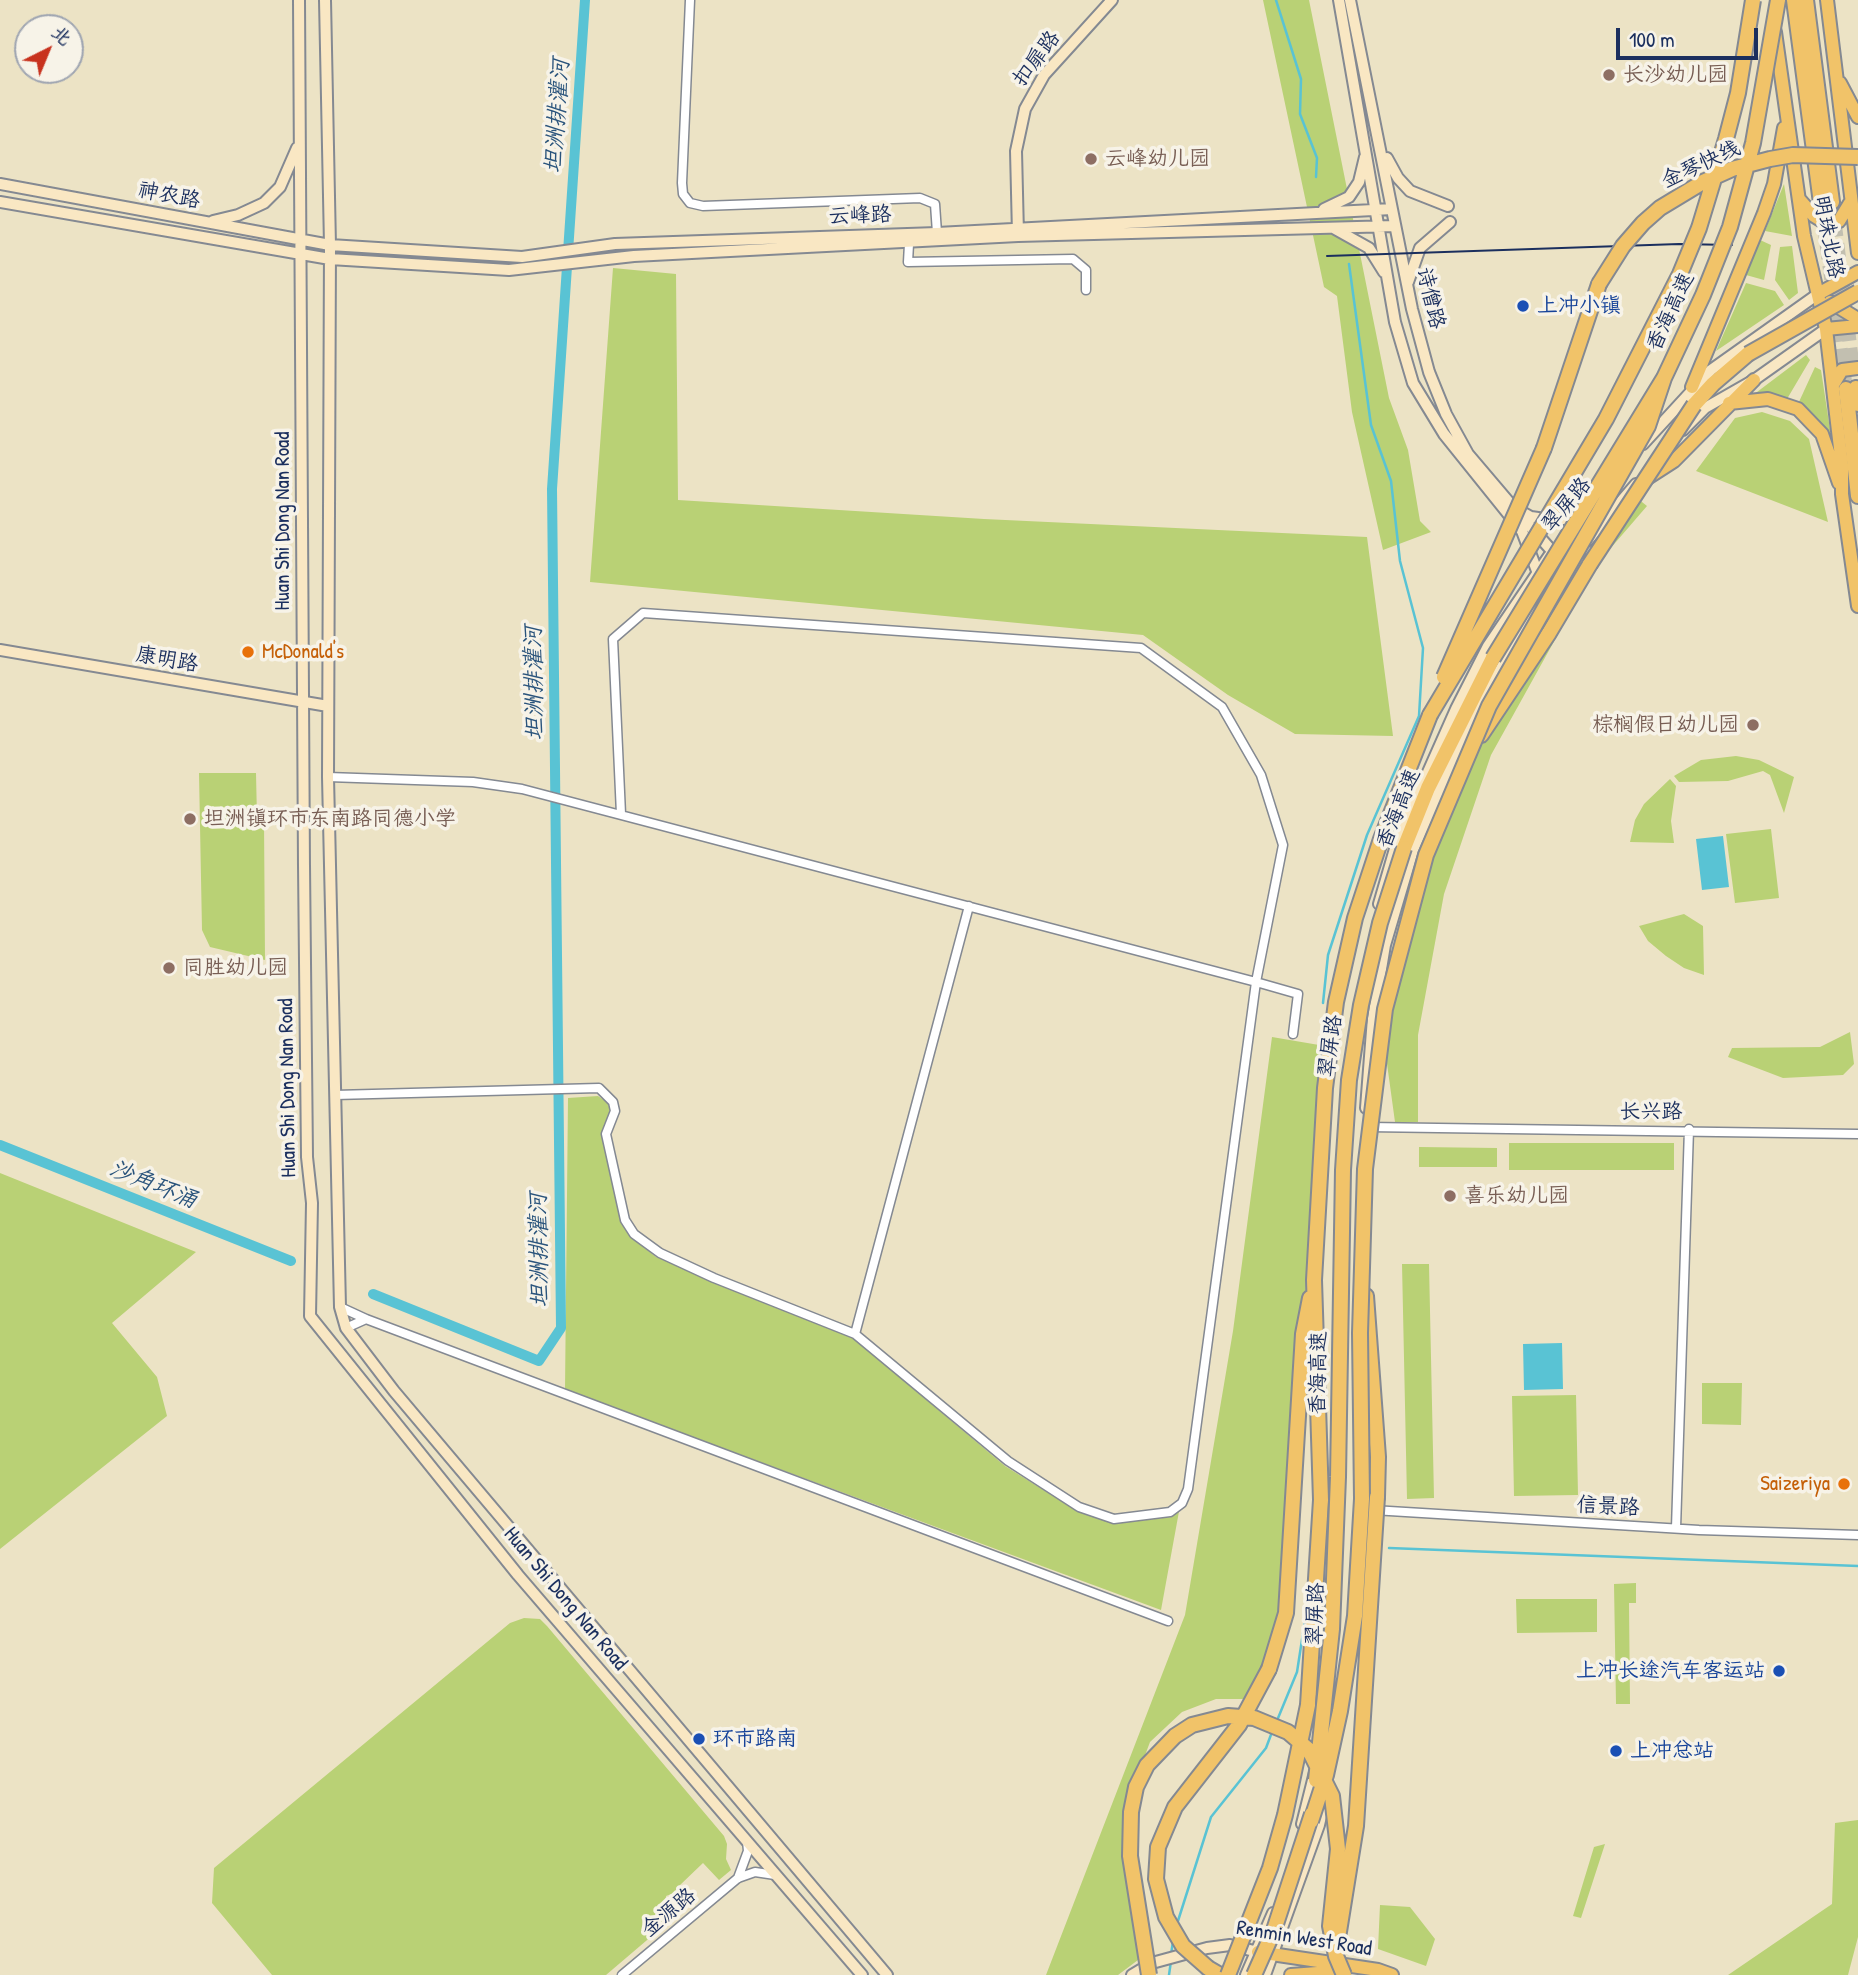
<!DOCTYPE html>
<meta charset="utf-8">
<style>
body{margin:0}
#map{position:relative;width:1858px;height:1975px;overflow:hidden;background:#ece3c5;font-family:"Patrick Hand","LXGW WenKai TC",sans-serif}
canvas{display:block}
.north{position:absolute;left:14px;top:14px;width:70px;height:70px;box-sizing:border-box;background:#f7f3e8;border:2px solid #9fa5b1;border-radius:50%;rotate:43deg;font-size:19px;font-weight:700;line-height:28px;text-align:center;color:#1b2f5e}
.north::after{content:'';display:block;margin:auto;width:24px;height:32px;background:#c8321e;clip-path:polygon(50% 0,100% 100%,50% 72%,0 100%)}
.scale{position:absolute;left:1616px;top:28px;width:142px;height:32px;box-sizing:border-box;border:4px solid #1b2f5e;border-top:0;padding-left:9px;font-size:21px;line-height:24px;white-space:nowrap;color:#1b2f5e;-webkit-text-stroke:5px #f7f3e8;paint-order:stroke}
</style>
<div id="map">
<canvas width="1858" height="1975"></canvas>
<div class="north">北</div>
<div class="scale">100 m</div>
</div>
<script>
const context = document.querySelector('canvas').getContext('2d');
context.lineJoin = 'round';
function fill(path, color) {
  context.fillStyle = color;
  context.fill(path, 'evenodd');
}
function toPath(rows) {
  const path = new Path2D();
  for (const r of rows) {
    path.moveTo(r[0], r[1]);
    for (let i = 2; i < r.length; i += 2) path.lineTo(r[i], r[i + 1]);
  }
  return path;
}
function trace(path, color, width, dash) {
  context.strokeStyle = color;
  context.lineWidth = width;
  context.lineCap = dash ? 'butt' : 'round';
  context.setLineDash(dash || []);
  context.stroke(path);
}
function write(font, color, halo, rows, align = 'center') {
  context.font = font + ' "Patrick Hand","LXGW WenKai TC",sans-serif';
  context.lineWidth = 7;
  context.setLineDash([]);
  context.textBaseline = 'middle';
  context.strokeStyle = halo;
  context.fillStyle = color;
  for (const [text, x, y, turn = 0] of rows) {
    context.save();
    context.translate(x, y);
    context.rotate((+turn || 0) * Math.PI / 180);
    context.textAlign = isNaN(turn) ? turn : align;
    if (halo) context.strokeText(text, 0, 0);
    context.fillText(text, 0, 0);
    context.restore();
  }
}
fill(toPath([
 [1263,0,1309,0,1389,398,1408,450,1420,521,1431,532,1383,550,1352,412,1337,296,1324,287],
 [1784,184,1792,236,1765,231],
 [1760,240,1771,245,1764,280,1746,275],
 [1792,246,1798,293,1789,300,1775,280,1780,247],
 [613,268,676,274,678,500,984,519,1367,537,1393,736,1295,734,1228,695,1143,635,590,582],
 [1746,283,1775,291,1784,305,1716,351],
 [1806,355,1810,360,1787,399,1772,394,1753,395],
 [1815,367,1821,370,1833,449,1798,404],
 [1762,412,1790,421,1809,439,1828,522,1696,471,1735,418],
 [1637,498,1647,506,1597,564,1491,755,1444,894,1418,1035,1418,1122,1395,1122,1381,1020,1422,859,1538,625],
 [1736,756,1759,760,1794,777,1784,813,1770,775,1763,771,1728,781,1679,782,1674,776,1701,760],
 [199,773,256,773,257,819,264,820,265,960,210,947,202,930],
 [1670,779,1676,786,1671,821,1674,843,1630,842,1635,820,1644,804],
 [1771,829,1779,898,1735,903,1726,834],
 [1684,914,1703,926,1704,975,1684,968,1666,956,1648,941,1639,926],
 [1850,1032,1854,1064,1843,1075,1783,1078,1728,1057,1732,1048,1820,1047],
 [1272,1037,1319,1045,1324,1050,1296,1473,1273,1659,1248,1699,1216,1699,1182,1712,1150,1742,1129,1798,1127,1890,1142,1957,1118,1975,1046,1975,1185,1615,1233,1331],
 [598,1096,608,1103,610,1111,602,1134,621,1221,632,1238,656,1257,853,1338,1005,1466,1077,1511,1113,1524,1171,1517,1180,1506,1161,1610,565,1390,568,1098],
 [1509,1143,1674,1143,1674,1170,1509,1170],
 [1419,1147,1497,1148,1497,1167,1419,1167],
 [0,1173,196,1252,112,1323,157,1377,167,1416,0,1549],
 [1402,1264,1429,1264,1434,1498,1407,1499],
 [1702,1383,1742,1383,1741,1425,1702,1424],
 [1576,1395,1578,1495,1514,1496,1512,1396],
 [1636,1583,1636,1603,1629,1603,1630,1704,1616,1704,1614,1584],
 [1516,1599,1597,1599,1597,1632,1517,1633],
 [524,1618,540,1619,547,1626,724,1836,727,1844,726,1859,731,1870,719,1880,703,1863,679,1886,677,1892,666,1896,667,1902,683,1901,687,1906,606,1975,272,1975,212,1903,214,1868,510,1623],
 [1858,1820,1858,1937,1848,1975,1728,1975,1832,1904,1835,1823],
 [1605,1844,1581,1918,1573,1916,1594,1847],
 [1380,1905,1410,1907,1435,1939,1426,1966,1378,1949]
]), '#b9d175');
fill(toPath([
 [1723,836,1729,887,1702,890,1696,839],
 [1562,1343,1563,1389,1524,1390,1523,1344]
]), '#59c3d4');
trace(toPath([
 [1276,0,1301,79,1300,114,1317,158,1316,177],
 [1323,1003,1328,955,1367,835,1419,716,1423,648,1400,561,1391,481,1371,425,1349,264],
 [1389,1548,1858,1566],
 [1276,1723,1297,1672,1308,1601],
 [1177,1924,1211,1817,1266,1748,1272,1732],
 [1171,1955,1173,1941],
 [1169,1975,1171,1961]
]), '#59c3d4', 2.5);
trace(toPath([
 [0,1145,291,1261],
 [373,1294,539,1361,561,1328,552,489,585,0]
]), '#59c3d4', 10);
trace(toPath([
 [1832,202,1853,369],
 [1821,203,1846,389]
]), '#c2bfb0', 14, [14, 7]);
const street = toPath([
 [690,0,682,183,683,194,690,203,703,206,920,198,935,204,937,233],
 [909,244,908,262,1073,259,1086,270,1086,290],
 [328,777,473,782,522,789,1256,982,1298,994,1293,1034],
 [335,1095,599,1088,613,1102,615,1111,606,1134,625,1220,634,1234,660,1253,714,1278,855,1334,1008,1461,1079,1507,1114,1519,1170,1512,1182,1503,1188,1489,1256,982,1283,845,1261,775,1222,707,1141,648,643,613,613,639,621,814],
 [1368,1127,1858,1134],
 [340,1307,366,1319,346,1328],
 [366,1319,1168,1621],
 [855,1334,969,906],
 [1373,1510,1699,1530,1858,1535],
 [1676,1528,1689,1129],
 [738,1878,748,1851,747,1841],
 [622,1975,738,1878,755,1872,775,1875]
]);
const secondary = toPath([
 [299,0,304,865,307,1157,312,1203,310,1316,518,1575,862,1975],
 [325,0,330,245,328,777,340,1307,346,1328,394,1391,887,1975],
 [1339,0,1395,322,1413,383,1444,434,1522,531,1537,571],
 [1350,0,1412,309,1429,372,1446,414,1468,454,1513,507,1531,517,1545,519,1566,519,1585,512],
 [1387,158,1398,178,1410,191,1448,206],
 [0,184,330,245,522,257,615,244,937,233,1392,209],
 [0,202,330,259,509,270,634,256,1018,236,1395,226],
 [1324,209,1349,197,1359,182,1365,157],
 [213,221,238,215,264,203,280,187,297,148],
 [1335,229,1369,248,1384,272],
 [1018,234,1016,151,1025,109,1044,75,1112,0],
 [1408,282,1420,248,1450,222],
 [1683,430,1705,408,1754,380,1826,329],
 [1643,444,1711,370,1818,294],
 [1520,515,1552,551,1557,566,1556,579],
 [1587,541,1636,484],
 [0,650,328,706],
 [1379,904,1397,842,1456,709,1488,646,1549,556],
 [1366,1108,1373,1018,1385,945,1413,850,1471,719,1548,589],
 [1302,1824,1315,1772],
 [1132,1975,1152,1963,1207,1948,1230,1945,1258,1952],
 [1246,1975,1273,1913],
 [1265,1975,1319,1825,1327,1790]
]);
const primary = toPath([
 [1827,0,1858,253],
 [1775,32,1804,236,1826,329,1842,465,1842,494,1858,606],
 [1840,83,1858,117],
 [1799,199,1814,216,1827,224,1839,221,1850,203],
 [1818,294,1858,272],
 [1830,302,1858,319],
 [1826,329,1858,326],
 [1833,385,1842,370,1858,368],
 [1692,387,1764,213,1774,184,1784,128],
 [1729,403,1768,399,1798,409,1822,434,1839,483],
 [1646,479,1674,461,1754,380],
 [1258,1952,1378,1970,1392,1975],
 [1291,1975,1344,1971]
]);
const highway = toPath([
 [1794,0,1821,203],
 [1806,0,1832,202],
 [1856,388,1858,404],
 [1846,389,1858,496],
 [1694,405,1713,384,1748,354],
 [1544,448,1599,284],
 [1481,735,1549,633,1590,564],
 [1404,848,1428,788,1493,658],
 [1366,1296,1378,1457,1377,1497],
 [1269,1669,1286,1613,1303,1334,1310,1298],
 [1308,1705,1321,1500,1314,1280,1325,1088,1336,1002,1355,918,1381,839,1430,715],
 [1208,1968,1220,1975]
]);
trace(street, '#848992', 11);
trace(secondary, '#848992', 14);
trace(primary, '#848992', 16);
trace(highway, '#848992', 18);
trace(street, '#fff', 8);
trace(secondary, '#f9e7c3', 10);
trace(primary, '#f1c369', 12);
trace(highway, '#f1c369', 14);
trace(toPath([
 [1327,256,1679,244,1732,245]
]), '#1b2f5e', 2);
const highwayBridge = toPath([
 [1599,284,1623,246,1643,223,1660,208,1703,182,1732,169,1770,159,1793,155,1858,157],
 [1748,354,1858,292],
 [1590,564,1694,405],
 [1493,658,1664,378,1703,295,1730,227,1753,143,1778,0],
 [1444,677,1544,448],
 [1430,715,1606,419,1680,274,1699,228,1726,139,1738,93,1753,0],
 [1316,1780,1332,1629,1338,1477,1343,1170,1349,1080,1361,1005,1380,923,1404,848],
 [1311,1821,1326,1775,1340,1711,1355,1616,1362,1499,1360,1333,1365,1169,1385,1009,1426,855,1489,706,1648,426,1664,378],
 [1337,1944,1356,1826,1377,1497],
 [1208,1968,1183,1946,1166,1917,1156,1879,1158,1847,1175,1807,1239,1725,1269,1669],
 [1149,1975,1130,1856,1131,1812,1136,1787,1147,1765,1175,1736,1192,1725,1228,1716,1254,1718,1288,1732,1309,1750,1332,1796,1338,1849,1330,1926,1336,1956,1344,1975],
 [1228,1975,1270,1868,1285,1815,1308,1705],
 [1254,1975,1274,1930,1312,1814]
]);
trace(highwayBridge, '#848992', 18, []);
trace(highwayBridge, '#f1c369', 14);
for (const [x, y, r, color] of [
 [1609,75,7,"#8d6e63"],
 [1091,159,7,"#8d6e63"],
 [1523,306,7,"#1a4fb4"],
 [248,652,7,"#e8710a"],
 [1753,725,7,"#8d6e63"],
 [190,819,7,"#8d6e63"],
 [169,968,7,"#8d6e63"],
 [1450,1196,7,"#8d6e63"],
 [1844,1484,7,"#e8710a"],
 [1779,1671,7,"#1a4fb4"],
 [699,1739,7,"#1a4fb4"],
 [1616,1751,7,"#1a4fb4"]
]) {
  const dot = new Path2D();
  dot.arc(x, y, r, 0, 2 * Math.PI);
  context.fillStyle = color;
  context.fill(dot);
  trace(dot, '#f7f3e8', 2.5);
}
write('21px', '#1b2f5e', '#f7f3e8', [
 ["扣扉路",1037,59,-53],
 ["金琴快线",1701,165,-25],
 ["神农路",169,196,11],
 ["云峰路",860,216,-2],
 ["明珠北路",1828,237,79],
 ["诗僧路",1430,298,77],
 ["香海高速",1671,312,-65],
 ["翠屏路",1567,505,-50],
 ["Huan Shi Dong Nan Road",283,521,-90],
 ["康明路",167,660,10],
 ["香海高速",1399,809,-68],
 ["翠屏路",1331,1046,-82],
 ["Huan Shi Dong Nan Road",288,1088,-91],
 ["长兴路",1651,1112],
 ["香海高速",1319,1373,-89],
 ["信景路",1608,1507,3],
 ["Huan Shi Dong Nan Road",565,1599,50],
 ["翠屏路",1316,1614,-88],
 ["金源路",669,1913,-40],
 ["Renmin West Road",1304,1939,9]
]);
write('21px', '#785e54', '#f7f3e8', [
 ["长沙幼儿园",1623,75],
 ["云峰幼儿园",1105,159],
 ["棕榈假日幼儿园",1739,725,"right"],
 ["坦洲镇环市东南路同德小学",204,819],
 ["同胜幼儿园",183,968],
 ["喜乐幼儿园",1464,1196]
], 'left');
write('21px', '#164399', '#f7f3e8', [
 ["上冲小镇",1537,306],
 ["上冲长途汽车客运站",1765,1671,"right"],
 ["环市路南",713,1739],
 ["上冲总站",1630,1751]
], 'left');
write('21px', '#c56008', '#f7f3e8', [
 ["McDonald's",262,652],
 ["Saizeriya",1830,1484,"right"]
], 'left');
write('italic 23px', '#2a547c', '#f7f3e8', [
 ["坦洲排灌河",558,116,-86],
 ["坦洲排灌河",535,683,-91],
 ["沙角环涌",153,1185,22],
 ["坦洲排灌河",540,1250,-91]
]);
</script>
